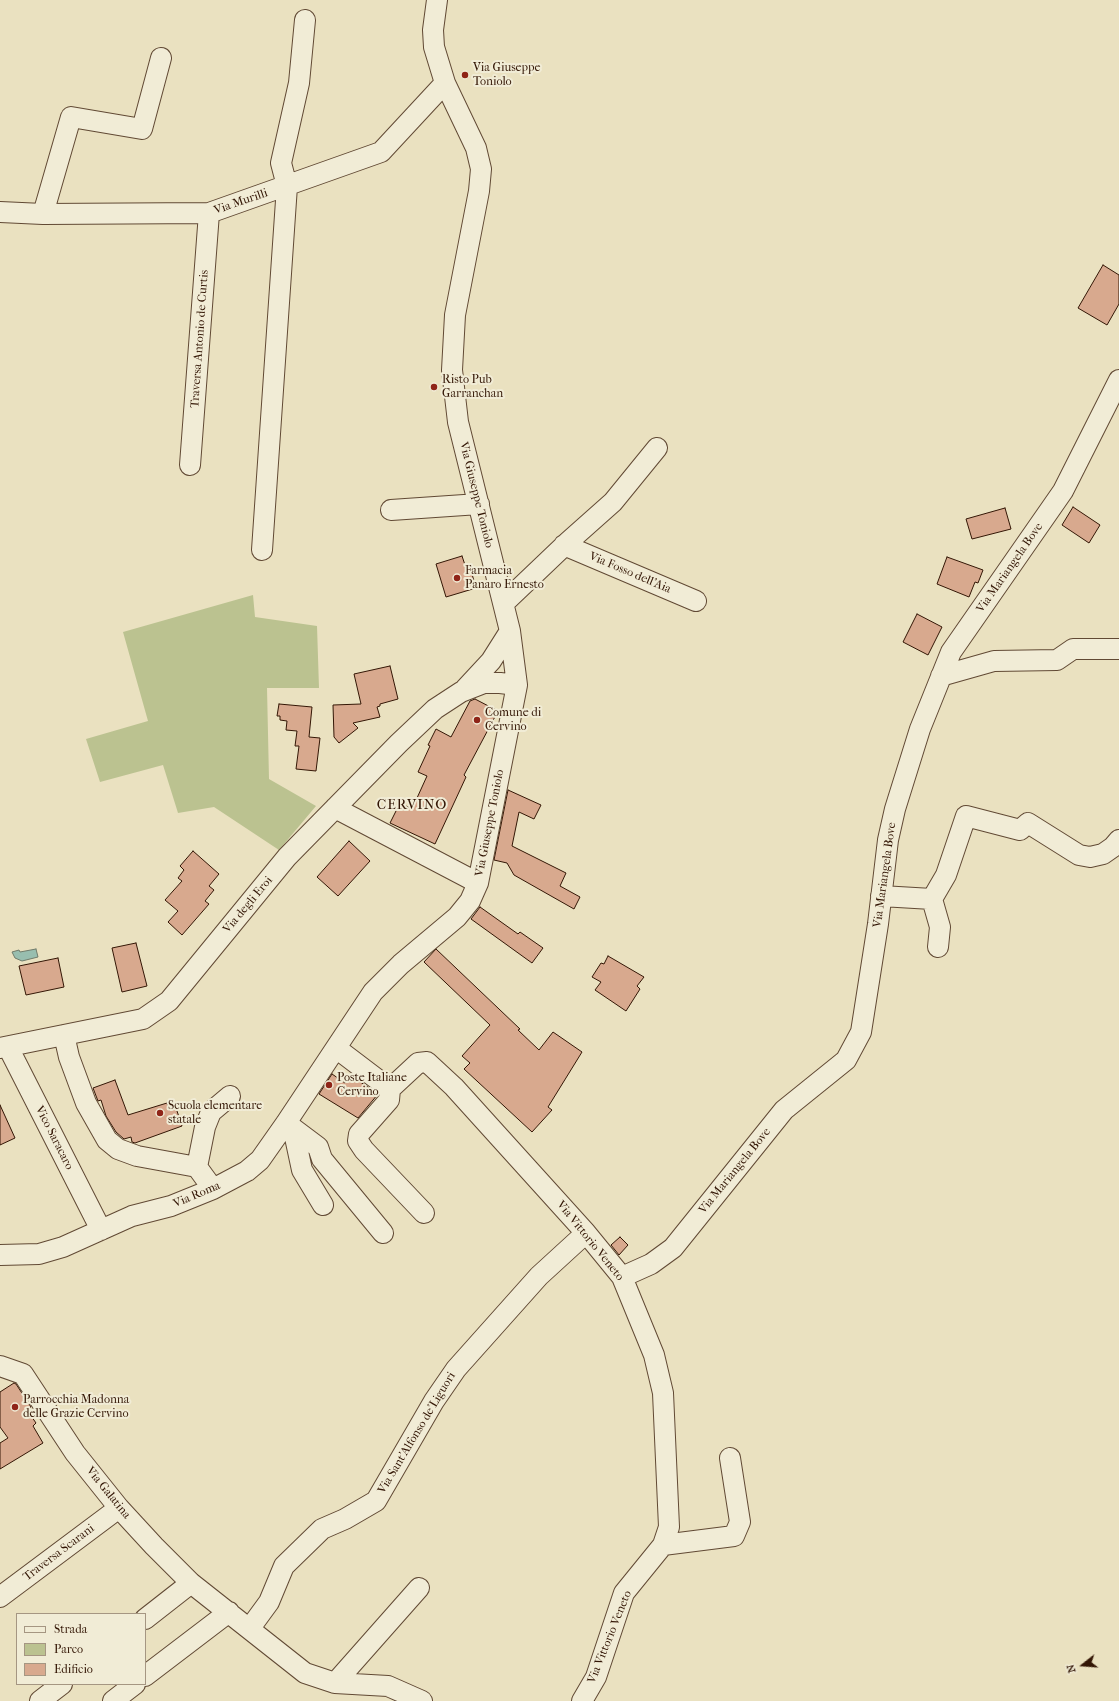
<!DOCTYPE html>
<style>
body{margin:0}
#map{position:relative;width:1119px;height:1701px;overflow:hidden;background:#eae1c0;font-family:"IM FELL French Canon",serif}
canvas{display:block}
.legend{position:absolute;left:16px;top:1613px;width:130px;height:72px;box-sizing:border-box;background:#f1ecd6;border:1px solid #a59682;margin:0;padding:5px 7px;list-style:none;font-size:12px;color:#331605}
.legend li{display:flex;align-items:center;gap:8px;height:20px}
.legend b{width:20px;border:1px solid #a59682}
.north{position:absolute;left:1063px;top:1645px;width:40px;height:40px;-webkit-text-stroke:3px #f1ecd6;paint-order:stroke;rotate:253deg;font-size:11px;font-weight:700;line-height:16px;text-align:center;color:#331605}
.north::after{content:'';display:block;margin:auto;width:14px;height:18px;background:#331605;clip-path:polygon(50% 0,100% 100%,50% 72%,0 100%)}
</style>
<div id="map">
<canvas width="1119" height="1701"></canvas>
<ul class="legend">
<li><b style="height:5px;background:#f1ecd6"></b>Strada</li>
<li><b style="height:11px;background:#bbc290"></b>Parco</li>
<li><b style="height:11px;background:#d8a98e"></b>Edificio</li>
</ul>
<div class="north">N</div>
</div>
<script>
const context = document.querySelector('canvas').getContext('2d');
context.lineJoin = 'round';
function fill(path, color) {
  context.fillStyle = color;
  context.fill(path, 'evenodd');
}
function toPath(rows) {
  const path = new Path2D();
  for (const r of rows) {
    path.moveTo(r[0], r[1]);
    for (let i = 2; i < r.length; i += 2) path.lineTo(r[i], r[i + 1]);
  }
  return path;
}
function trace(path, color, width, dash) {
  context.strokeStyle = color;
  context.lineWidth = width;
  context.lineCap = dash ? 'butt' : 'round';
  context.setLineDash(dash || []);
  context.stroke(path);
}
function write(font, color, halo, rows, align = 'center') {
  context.font = font + ' "IM FELL French Canon",serif';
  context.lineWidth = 4;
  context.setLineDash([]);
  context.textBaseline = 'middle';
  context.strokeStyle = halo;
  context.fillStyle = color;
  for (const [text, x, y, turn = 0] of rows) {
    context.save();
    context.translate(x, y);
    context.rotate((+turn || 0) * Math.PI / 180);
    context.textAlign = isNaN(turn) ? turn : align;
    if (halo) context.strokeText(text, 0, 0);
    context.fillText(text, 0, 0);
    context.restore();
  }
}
fill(toPath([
 [253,595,255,617,317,626,319,688,267,688,269,779,316,806,279,850,214,807,178,813,163,765,100,782,86,739,148,721,123,632]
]), '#bbc290');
const water = toPath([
 [36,949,38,957,22,961,15,958,12,952,19,950,20,952,36,949]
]);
fill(water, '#98beaf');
trace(water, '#707b6b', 1);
const building = toPath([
 [1103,265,1119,275,1119,304,1107,325,1078,308,1103,265],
 [1073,507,1100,525,1089,543,1062,525,1073,507],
 [1005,508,1011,529,972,539,966,519,1005,508],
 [462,556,466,568,470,567,476,588,446,597,436,564,462,556],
 [947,557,983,570,978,583,975,582,969,597,937,584,947,557],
 [917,614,942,627,928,655,903,642,917,614],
 [390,666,398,699,380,704,380,706,377,707,380,717,353,723,358,728,339,743,334,737,333,705,361,704,354,674,390,666],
 [475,699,498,711,464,775,466,777,435,844,390,823,400,803,412,809,427,776,418,772,430,746,428,745,436,729,451,737,470,701,475,699],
 [279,704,312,707,309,737,320,738,316,771,296,769,299,746,295,746,297,731,286,730,287,721,280,720,280,716,277,716,279,704],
 [508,790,541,805,534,819,519,812,512,846,566,873,560,886,580,897,574,909,514,875,507,863,494,860,508,790],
 [349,841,370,861,338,896,317,877,349,841],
 [193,851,219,874,209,886,214,890,205,901,209,904,182,935,168,922,178,911,165,900,182,881,178,878,184,870,180,866,193,851],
 [480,907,518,934,520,932,543,948,532,963,471,919,480,907],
 [136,943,147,986,122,992,112,948,136,943],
 [436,949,520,1029,518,1030,539,1050,553,1032,582,1052,548,1107,552,1110,532,1132,464,1069,470,1063,462,1056,490,1025,424,962,436,949],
 [608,956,644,977,637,986,640,989,626,1011,595,990,601,982,592,977,601,963,604,964,608,956],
 [58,958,64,987,26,995,19,966,58,958],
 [332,1074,345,1083,350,1075,378,1094,358,1118,319,1094,332,1074],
 [115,1080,128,1115,167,1103,169,1110,176,1108,182,1126,135,1143,132,1142,131,1137,124,1139,116,1132,106,1116,101,1100,98,1101,93,1088,115,1080],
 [0,1105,15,1138,0,1145,0,1105],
 [620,1237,628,1245,619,1255,611,1245,620,1237],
 [14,1383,16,1384,31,1407,27,1410,36,1423,33,1426,43,1443,0,1469,0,1443,8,1438,0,1427,0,1392,14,1383]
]);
fill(building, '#d8a98e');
trace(building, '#331605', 1);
const minor = toPath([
 [0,212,43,214,209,213,381,152,445,83],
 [43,214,71,117,142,129,161,58],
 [190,465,209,213],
 [391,510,479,504],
 [564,545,696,601],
 [262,550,287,186,281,163,299,83,305,20],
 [504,603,568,542,613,502,657,448],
 [941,676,994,661,1057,660,1073,649,1119,649],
 [465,689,491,661,510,631],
 [335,808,478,883],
 [881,896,932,899,946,875,966,816,1020,830,1028,823,1079,855,1090,857,1103,854,1113,847,1119,840],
 [932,899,940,927,938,947],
 [64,1035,69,1057,86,1103,107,1140,118,1149,137,1156,197,1167,213,1189],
 [8,1047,101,1230],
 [0,1048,143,1019,169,1001,287,857,399,743,435,709,461,692,484,683,500,683,517,685],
 [336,1048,390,1089,418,1063,427,1062,454,1087,586,1233,622,1277,654,1355,663,1393,669,1527,663,1545,624,1593,596,1677,582,1701],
 [390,1089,389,1100,359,1134,358,1141,364,1150,424,1213],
 [286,1123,318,1147,322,1159,383,1233],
 [293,1128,302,1170,323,1205],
 [197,1167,205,1127,211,1112,230,1096],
 [0,1255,39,1254,63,1247,132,1216,171,1206,213,1189,247,1171,260,1160,286,1123,373,992,401,964,457,917,470,901,478,883,517,685,510,631,458,422,452,370,455,315,479,191,481,169,476,148,445,83,434,47,433,30,437,0],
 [622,1277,651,1264,673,1248,784,1110,846,1060,861,1032,878,924,888,840,895,809,920,729,951,652,1063,491,1119,380],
 [0,1366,23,1374,75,1453,119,1508,154,1546,191,1583,305,1673,335,1683,388,1686,422,1701],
 [663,1545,734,1536,740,1522,730,1458],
 [0,1597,119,1508],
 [145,1619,191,1583],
 [250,1628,269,1602,284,1566,322,1529,345,1519,376,1501,434,1401,456,1369,539,1276,586,1233],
 [145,1676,229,1612],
 [335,1683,419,1588],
 [40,1701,62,1684],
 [113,1701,135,1684]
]);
trace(minor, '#614934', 22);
trace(minor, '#f1ecd6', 20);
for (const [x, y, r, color] of [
 [465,75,4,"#8f2418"],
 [434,387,4,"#8f2418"],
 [457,578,4,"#8f2418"],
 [477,720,4,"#8f2418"],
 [329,1085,4,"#8f2418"],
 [160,1113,4,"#8f2418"],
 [15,1407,4,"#8f2418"]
]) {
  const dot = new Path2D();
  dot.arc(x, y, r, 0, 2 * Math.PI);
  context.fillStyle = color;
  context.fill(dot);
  trace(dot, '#f1ecd6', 1.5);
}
write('12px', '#331605', '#f1ecd6', [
 ["Via Giuseppe",473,68],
 ["Toniolo",473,82],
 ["Risto Pub",442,380],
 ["Garranchan",442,394],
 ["Farmacia",465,571],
 ["Panaro Ernesto",465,585],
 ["Comune di",485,713],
 ["Cervino",485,727],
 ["Poste Italiane",337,1078],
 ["Cervino",337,1092],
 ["Scuola elementare",168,1106],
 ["statale",168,1120],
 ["Parrocchia Madonna",23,1400],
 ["delle Grazie Cervino",23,1414]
], 'left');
write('12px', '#331605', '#f1ecd6', [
 ["Via Murilli",241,202,-19],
 ["Traversa Antonio de Curtis",200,339,-86],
 ["Via Giuseppe Toniolo",476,495,76],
 ["Via Mariangela Bove",1010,568,-55],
 ["Via Fosso dell'Aia",630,573,23],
 ["Via Giuseppe Toniolo",490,823,-79],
 ["Via Mariangela Bove",885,875,-82],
 ["Via degli Eroi",248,905,-50],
 ["Vico Saracaro",54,1138,63],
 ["Via Mariangela Bove",735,1171,-51],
 ["Via Roma",197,1195,-23],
 ["Via Vittorio Veneto",590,1241,51],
 ["Via Sant'Alfonso de'Liguori",417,1433,-59],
 ["Via Galatina",108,1493,51],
 ["Traversa Scarani",59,1553,-37],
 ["Via Vittorio Veneto",610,1637,-68]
]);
context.letterSpacing = '1px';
write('14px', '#331605', '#f1ecd6', [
 ["CERVINO",412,806]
]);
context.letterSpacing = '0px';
</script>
